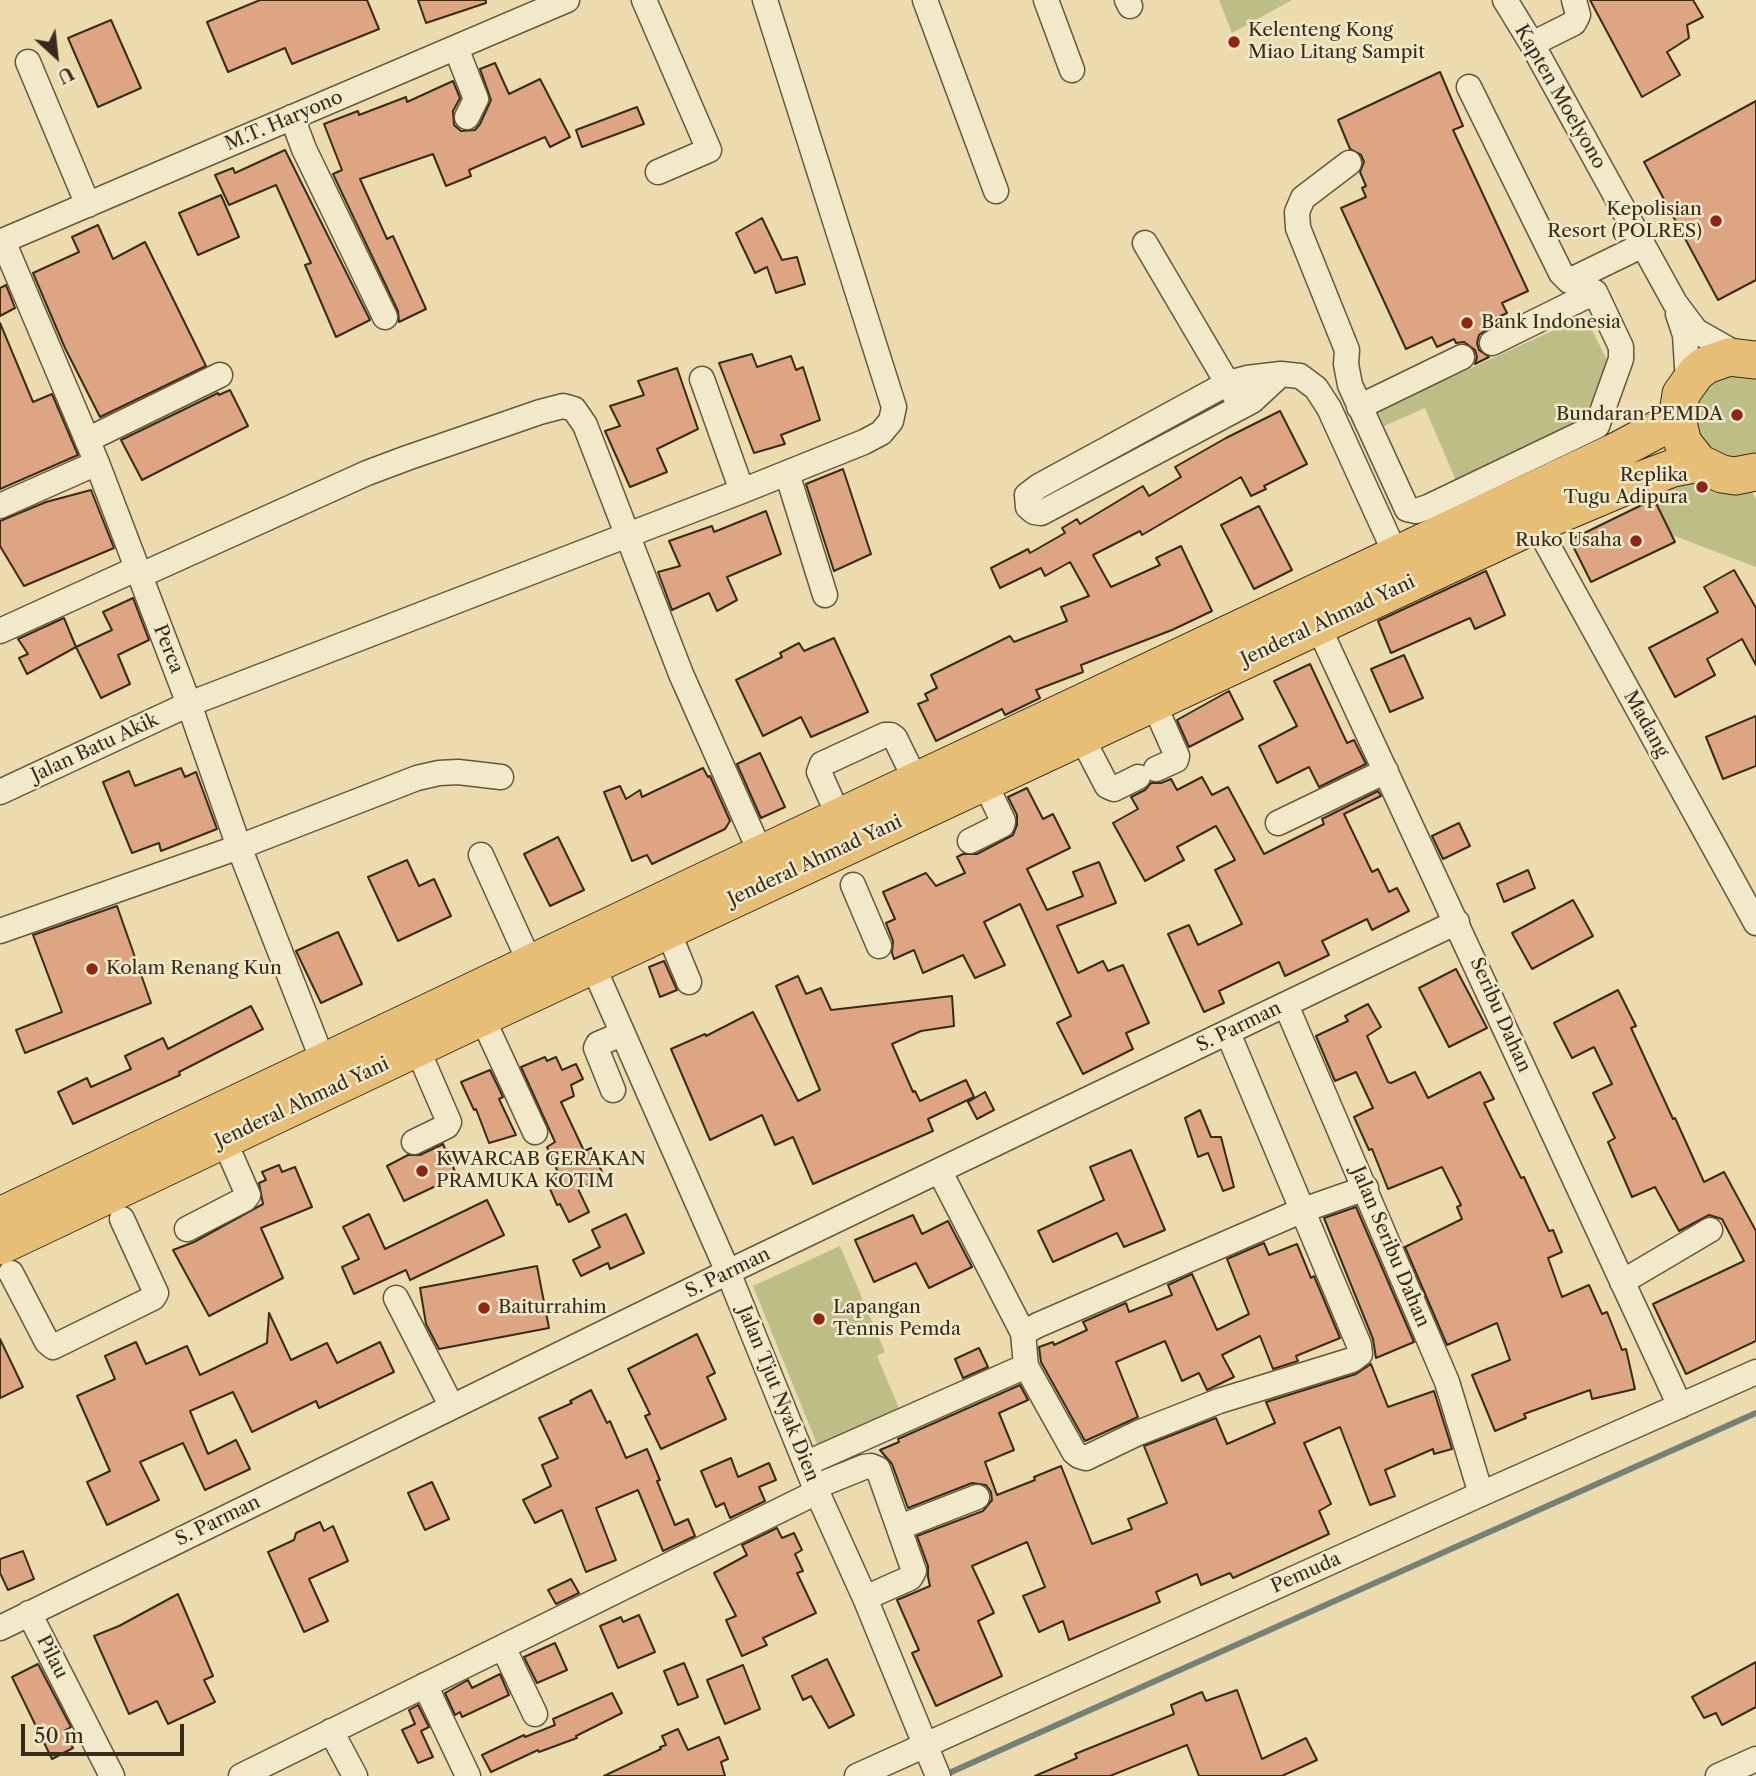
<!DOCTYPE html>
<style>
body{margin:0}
#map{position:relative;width:1756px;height:1776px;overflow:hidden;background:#ebdbad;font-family:"Libre Caslon Text",serif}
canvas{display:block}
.north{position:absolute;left:21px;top:21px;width:70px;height:70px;-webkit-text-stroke:5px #f2e8ca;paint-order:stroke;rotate:153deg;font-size:19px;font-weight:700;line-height:28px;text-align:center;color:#382b1a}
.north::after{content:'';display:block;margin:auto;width:24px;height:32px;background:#382b1a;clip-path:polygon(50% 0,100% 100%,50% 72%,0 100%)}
.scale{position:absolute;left:21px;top:1724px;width:163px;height:32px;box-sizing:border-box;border:4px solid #382b1a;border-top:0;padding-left:9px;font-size:21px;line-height:24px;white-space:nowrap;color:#382b1a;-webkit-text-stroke:5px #f2e8ca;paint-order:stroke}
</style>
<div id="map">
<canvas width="1756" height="1776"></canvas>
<div class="north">U</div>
<div class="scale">50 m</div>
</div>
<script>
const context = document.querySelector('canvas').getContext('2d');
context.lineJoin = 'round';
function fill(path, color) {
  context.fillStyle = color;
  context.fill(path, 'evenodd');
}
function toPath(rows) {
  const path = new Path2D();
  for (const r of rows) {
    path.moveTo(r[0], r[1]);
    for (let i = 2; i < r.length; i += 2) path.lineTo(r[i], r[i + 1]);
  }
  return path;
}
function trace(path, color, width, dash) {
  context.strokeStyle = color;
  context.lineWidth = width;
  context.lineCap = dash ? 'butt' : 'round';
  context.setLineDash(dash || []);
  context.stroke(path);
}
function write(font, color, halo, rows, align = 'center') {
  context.font = font + ' "Libre Caslon Text",serif';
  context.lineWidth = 5;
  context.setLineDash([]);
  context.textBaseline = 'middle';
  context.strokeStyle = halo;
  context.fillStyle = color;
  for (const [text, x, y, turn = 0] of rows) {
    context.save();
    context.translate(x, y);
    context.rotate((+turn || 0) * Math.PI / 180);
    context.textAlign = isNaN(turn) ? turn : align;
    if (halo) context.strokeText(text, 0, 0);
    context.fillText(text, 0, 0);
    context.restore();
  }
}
fill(toPath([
 [1219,0,1292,0,1232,33],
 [1585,316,1609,364,1587,422,1457,483,1425,408,1384,426,1377,411],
 [1756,368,1756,462,1707,460,1685,398,1694,382],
 [1697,469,1744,480,1756,499,1756,567,1672,535,1635,488],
 [840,1246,885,1352,877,1356,901,1413,819,1449,753,1286]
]), '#bdbe85');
trace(toPath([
 [949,1773,1756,1413]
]), '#758077', 6);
const building = toPath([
 [260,0,367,0,379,29,292,64,285,48,228,72,207,22,260,0],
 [418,0,486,0,486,3,426,23,418,0],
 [1590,0,1693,0,1703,17,1687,25,1689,38,1667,52,1680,75,1642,97,1590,0],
 [111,20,141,88,98,107,68,38,111,20],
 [495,63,509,94,540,79,570,137,550,147,545,137,469,170,471,176,446,186,433,154,360,179,387,239,393,236,426,309,399,322,398,311,333,174,342,170,324,124,358,111,359,115,406,97,407,102,453,81,460,98,453,111,454,125,461,131,475,130,480,124,491,100,480,69,495,63],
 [1440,72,1463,126,1453,130,1528,291,1502,303,1507,313,1483,324,1486,330,1479,335,1477,343,1479,350,1489,357,1475,364,1477,357,1475,350,1464,342,1456,343,1454,339,1437,347,1432,337,1406,349,1341,208,1366,197,1362,188,1366,186,1360,172,1364,162,1361,155,1350,149,1338,120,1440,72],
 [1756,101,1756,280,1718,300,1644,162,1756,101],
 [637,107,644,124,582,147,576,130,637,107],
 [285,150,370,320,336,337,305,265,311,263,276,185,229,205,215,175,233,168,235,173,285,150],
 [221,195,239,237,198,255,179,213,221,195],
 [762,218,782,260,797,257,805,284,776,293,767,267,755,273,736,233,762,218],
 [98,225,113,259,145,242,206,366,100,417,65,348,33,273,79,252,72,237,98,225],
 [6,285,15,308,0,316,0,288,6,285],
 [0,323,33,402,52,394,78,455,0,489,0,323],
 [752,354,757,367,791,356,796,370,803,367,820,420,781,435,785,444,754,453,719,363,752,354],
 [677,368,698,429,657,449,667,472,630,487,605,431,620,426,610,406,644,395,638,381,677,368],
 [230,390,248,426,142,480,121,440,218,393,219,395,230,390],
 [1280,411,1307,464,1264,486,1266,489,1251,496,1241,477,1142,535,1140,531,1093,555,1111,587,1160,565,1156,558,1181,546,1212,611,1172,630,1081,665,1083,672,1036,690,1040,698,1005,715,1002,709,936,741,918,704,928,700,925,694,937,688,931,675,1010,636,1014,642,1067,621,1061,607,1089,596,1070,562,1045,576,1041,568,1000,588,991,568,1028,549,1030,553,1065,533,1062,528,1077,519,1080,524,1143,486,1149,496,1181,477,1175,467,1226,438,1280,411],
 [843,469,871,554,834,571,806,484,843,469],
 [91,490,114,548,24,586,0,546,0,521,46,502,91,490],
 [1654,499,1675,542,1591,582,1570,540,1654,499],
 [1259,506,1292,570,1254,589,1221,525,1259,506],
 [766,511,781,554,727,577,737,600,717,611,709,593,672,610,658,572,680,566,669,541,712,526,714,532,766,511],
 [1734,570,1756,608,1756,665,1742,639,1707,659,1715,675,1675,697,1649,648,1718,612,1704,587,1734,570],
 [1486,571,1505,615,1475,629,1470,618,1391,653,1378,621,1486,571],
 [133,598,149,640,118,655,130,684,101,698,76,647,112,630,103,612,133,598],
 [64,618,76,647,27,674,19,658,28,654,18,639,64,618],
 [834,638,868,712,811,737,801,717,763,736,736,680,782,657,780,653,799,643,804,651,834,638],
 [1404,655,1423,698,1390,712,1371,669,1404,655],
 [1310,664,1347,743,1354,740,1366,764,1319,787,1309,767,1277,783,1259,746,1297,726,1274,681,1310,664],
 [1229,691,1243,719,1189,747,1177,720,1229,691],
 [1756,716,1756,766,1723,779,1706,737,1756,716],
 [760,753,785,807,761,818,737,764,760,753],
 [181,768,185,777,196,772,217,829,161,851,159,843,132,853,103,782,129,771,135,786,181,768],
 [703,768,708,777,710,776,730,821,725,829,652,864,647,855,632,861,604,792,620,786,626,799,640,790,642,797,703,768],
 [1202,777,1212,795,1228,787,1264,854,1324,824,1322,819,1378,791,1381,796,1344,814,1372,872,1378,869,1389,892,1397,888,1409,911,1372,930,1367,919,1322,941,1329,955,1285,976,1279,962,1219,991,1224,1003,1204,1012,1168,934,1189,925,1198,945,1242,924,1215,870,1235,860,1216,826,1177,847,1184,860,1145,881,1113,823,1138,809,1131,797,1145,790,1151,783,1161,783,1171,779,1177,790,1202,777],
 [1027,788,1043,819,1053,814,1070,848,1027,869,1047,910,1083,896,1073,872,1099,862,1116,903,1057,926,1078,973,1103,961,1108,971,1123,965,1149,1023,1126,1033,1133,1049,1083,1074,1057,1023,1071,1016,1020,904,984,922,1005,965,975,978,963,955,923,973,914,950,894,959,892,953,893,941,886,923,895,919,883,892,926,873,936,886,965,873,957,857,963,854,977,854,1013,835,1017,825,1017,815,1008,797,1027,788],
 [1459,823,1470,846,1443,859,1432,836,1459,823],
 [558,837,584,890,550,906,524,854,558,837],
 [407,860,419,886,434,879,451,916,398,941,368,877,407,860],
 [1528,870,1535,888,1504,902,1497,884,1528,870],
 [1573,900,1593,936,1532,969,1512,933,1573,900],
 [117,906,151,1003,25,1053,16,1030,62,1012,33,935,117,906],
 [338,932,362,984,321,1003,296,951,338,932],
 [664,961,677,990,660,997,649,967,664,961],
 [1456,969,1487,1028,1449,1047,1419,988,1456,969],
 [798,976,806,994,821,988,831,1010,952,996,954,1026,921,1031,892,1044,913,1092,915,1091,920,1101,966,1080,974,1097,928,1119,933,1131,813,1184,793,1137,775,1145,762,1115,710,1140,671,1049,705,1034,706,1036,753,1012,798,1101,820,1090,776,986,798,976],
 [1618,990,1636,1026,1631,1028,1673,1119,1675,1118,1704,1182,1724,1172,1756,1231,1756,1341,1686,1374,1653,1304,1744,1261,1722,1219,1709,1215,1679,1231,1655,1187,1632,1197,1608,1142,1615,1138,1593,1093,1612,1084,1594,1047,1572,1058,1554,1023,1618,990],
 [1368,1004,1381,1027,1367,1036,1388,1082,1391,1083,1415,1072,1428,1098,1480,1072,1494,1099,1484,1103,1521,1178,1524,1177,1549,1231,1553,1230,1562,1252,1548,1258,1562,1297,1589,1285,1602,1314,1607,1312,1622,1350,1626,1349,1635,1389,1592,1399,1590,1390,1524,1414,1526,1418,1495,1431,1472,1375,1510,1360,1497,1323,1447,1345,1405,1247,1462,1219,1457,1207,1461,1205,1442,1167,1388,1189,1372,1149,1369,1150,1354,1117,1373,1108,1356,1072,1335,1081,1316,1036,1348,1021,1345,1016,1368,1004],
 [251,1006,263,1029,179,1072,180,1075,73,1124,58,1092,87,1078,91,1087,131,1069,125,1056,163,1038,168,1049,251,1006],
 [545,1057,547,1061,556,1057,562,1070,576,1064,583,1079,571,1085,574,1096,561,1102,584,1151,591,1148,602,1172,596,1175,599,1180,578,1189,589,1212,569,1222,560,1204,557,1205,547,1182,560,1177,547,1147,555,1142,521,1067,545,1057],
 [490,1070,503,1097,499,1099,516,1135,489,1143,476,1109,474,1110,461,1082,490,1070],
 [985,1092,994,1110,977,1119,968,1102,985,1092],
 [1200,1110,1211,1137,1221,1137,1234,1187,1223,1191,1208,1153,1198,1157,1185,1118,1200,1110],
 [443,1144,457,1176,404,1201,387,1166,408,1155,420,1155,443,1144],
 [1131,1150,1165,1230,1124,1247,1117,1233,1053,1262,1038,1231,1104,1200,1090,1167,1131,1150],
 [279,1165,282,1172,295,1167,312,1207,261,1228,283,1278,209,1316,173,1250,194,1242,263,1204,259,1183,266,1180,262,1172,279,1165],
 [487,1200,504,1235,410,1280,406,1270,354,1294,342,1267,359,1259,343,1227,369,1214,385,1249,487,1200],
 [1356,1207,1414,1342,1376,1358,1373,1339,1324,1218,1356,1207],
 [626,1214,644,1253,610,1269,608,1263,581,1276,573,1260,600,1247,592,1230,626,1214],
 [913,1215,922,1234,948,1221,972,1267,929,1288,916,1263,874,1282,855,1240,913,1215],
 [1264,1243,1269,1255,1297,1244,1311,1278,1314,1276,1340,1338,1296,1356,1298,1361,1273,1369,1260,1336,1222,1355,1234,1377,1207,1390,1199,1373,1182,1381,1165,1341,1116,1362,1138,1417,1085,1441,1041,1362,1039,1347,1053,1342,1054,1345,1087,1330,1083,1322,1126,1303,1129,1312,1172,1295,1168,1285,1192,1274,1217,1330,1249,1314,1227,1259,1264,1243],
 [537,1266,549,1328,439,1349,426,1324,420,1288,537,1266],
 [269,1313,291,1360,327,1343,337,1363,380,1342,394,1372,319,1408,316,1401,252,1432,233,1392,190,1411,208,1454,236,1440,250,1469,205,1490,183,1443,140,1462,159,1500,107,1525,87,1482,110,1471,77,1396,115,1379,105,1356,136,1342,146,1364,187,1346,200,1375,267,1343,269,1313],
 [697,1334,715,1373,707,1377,726,1419,661,1449,645,1416,650,1414,628,1369,697,1334],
 [0,1339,23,1387,0,1398,0,1339],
 [979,1348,988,1367,963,1378,955,1359,979,1348],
 [1371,1364,1388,1407,1434,1391,1452,1449,1434,1454,1433,1449,1385,1470,1395,1496,1370,1505,1340,1427,1304,1443,1331,1504,1319,1511,1329,1534,1233,1578,1230,1573,1201,1585,1197,1574,1156,1592,1160,1602,1069,1640,1063,1621,1039,1632,1023,1596,1045,1587,1027,1542,972,1566,994,1613,978,1621,1002,1676,936,1706,912,1653,919,1650,897,1600,930,1586,928,1577,928,1566,917,1536,983,1511,992,1500,991,1492,986,1485,972,1483,908,1508,892,1464,880,1450,899,1442,898,1439,1020,1385,1028,1400,999,1413,1014,1450,985,1462,997,1495,1035,1480,1034,1477,1061,1466,1092,1544,1132,1529,1128,1519,1167,1503,1144,1446,1216,1418,1227,1444,1275,1423,1266,1402,1356,1374,1371,1364],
 [591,1390,607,1423,610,1421,626,1458,647,1449,660,1480,657,1481,675,1525,688,1519,695,1536,663,1551,638,1490,596,1508,616,1560,586,1572,562,1510,535,1523,523,1500,551,1486,542,1465,558,1458,539,1418,572,1403,570,1401,591,1390],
 [731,1458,738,1477,769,1463,776,1480,759,1487,765,1501,730,1518,724,1503,716,1507,701,1471,731,1458],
 [432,1482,449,1519,425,1530,408,1493,432,1482],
 [320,1522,324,1531,333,1526,348,1561,309,1579,328,1621,304,1632,268,1552,294,1540,296,1533,320,1522],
 [777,1528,782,1538,794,1533,802,1550,795,1554,803,1571,797,1573,816,1613,763,1638,767,1645,742,1656,726,1620,736,1616,714,1573,747,1555,742,1545,777,1528],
 [23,1551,34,1579,8,1590,0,1573,0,1559,23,1551],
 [571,1579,579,1593,556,1604,548,1590,571,1579],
 [178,1594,213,1676,204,1680,215,1702,168,1724,157,1701,129,1714,94,1636,119,1626,178,1594],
 [639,1615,655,1652,618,1668,600,1626,621,1617,623,1622,639,1615],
 [555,1643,567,1670,537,1683,524,1657,555,1643],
 [827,1659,854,1715,829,1728,811,1696,803,1700,792,1676,827,1659],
 [1756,1662,1756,1707,1722,1725,1716,1713,1704,1718,1692,1697,1756,1662],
 [684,1663,698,1697,678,1705,664,1671,684,1663],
 [38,1664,71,1727,64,1731,73,1748,52,1759,12,1677,38,1664],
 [743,1665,760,1709,725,1724,707,1680,743,1665],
 [500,1674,509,1695,462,1717,460,1712,455,1715,445,1693,468,1680,472,1688,500,1674],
 [1237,1690,1262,1759,1306,1738,1317,1760,1282,1776,1199,1776,1187,1745,1110,1776,1035,1776,1077,1758,1075,1754,1174,1714,1171,1705,1202,1692,1206,1701,1237,1690],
 [612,1693,622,1713,576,1736,577,1738,539,1752,538,1750,491,1772,482,1755,524,1735,525,1737,555,1725,553,1719,612,1693],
 [418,1705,429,1727,421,1731,433,1757,418,1763,402,1730,415,1724,409,1710,418,1705],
 [678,1729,688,1750,719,1737,728,1759,721,1762,725,1776,604,1776,661,1749,660,1747,666,1745,662,1736,678,1729]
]);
fill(building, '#dda582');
trace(building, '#382b1a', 2);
const minor = toPath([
 [644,0,709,150,658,172],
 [925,0,996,191],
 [1046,0,1072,70],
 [1127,0,1130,6],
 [1505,0,1532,44,1675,303,1696,331,1742,357],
 [1532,44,1574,23,1578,15,1574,0],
 [456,48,476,99,467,117],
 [28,62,88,205],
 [292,117,304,149,385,317],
 [1349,163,1303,198,1297,212,1298,228,1347,350,1346,364,1350,385,1407,509,1416,511,1428,507,1597,426,1621,359,1621,347,1595,292,1569,281,1561,273,1469,87],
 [3,241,97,463,189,704,239,847,323,1061],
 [0,242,567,0],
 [1145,243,1235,396],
 [1569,281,1643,245],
 [1678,314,1685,335,1688,382],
 [1492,343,1595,292],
 [1281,374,1252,401,1041,513,1034,512,1028,507,1027,495,1039,486,1228,383,1247,378,1281,374,1300,376,1316,388,1329,408,1396,555],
 [702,379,742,491],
 [1359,407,1462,357],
 [87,440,220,375],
 [787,473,825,595],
 [0,506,97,463],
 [1536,524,1756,923],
 [139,576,367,473,407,458,540,412,563,406,574,409,585,425,681,674,761,854],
 [1312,613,1680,1406],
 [0,631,136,569],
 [1153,702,1177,756,1176,760,1156,769],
 [1081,736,1107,786,1114,789,1138,777],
 [0,792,189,704,742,491,864,442,881,433,891,421,894,407,765,0],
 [839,817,819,772,822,764,885,735,891,735,895,738,916,781],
 [1278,823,1386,771],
 [970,841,1002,825,1003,821,984,781],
 [481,855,530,963],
 [853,885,879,946],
 [0,931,239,847,417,778,439,773,458,772,501,777],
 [668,931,689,982],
 [593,966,728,1272,817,1492,865,1598,938,1776],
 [1286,1005,1447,1382,1481,1494],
 [482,1017,535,1132],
 [613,1090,596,1048,598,1044,622,1034],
 [414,1142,447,1126,449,1122,417,1048],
 [940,1172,1023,1333],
 [187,1229,245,1199,248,1195,224,1140],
 [11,1273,47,1342,53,1347,153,1298,156,1293,122,1219],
 [1622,1282,1710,1230],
 [396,1298,452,1407],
 [1026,1366,1074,1452,1079,1456,1086,1458,1138,1433,1219,1401,1352,1360,1360,1354,1359,1345,1228,1033],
 [807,1463,1026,1366,1023,1333,1038,1325,1303,1210,1366,1188],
 [817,1486,864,1467,871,1466,878,1469,914,1571,910,1578,865,1598],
 [900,1527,977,1497],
 [29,1613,112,1776],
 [0,1628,728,1272,1457,922],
 [503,1647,535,1714],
 [425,1685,468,1776],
 [331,1731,355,1776],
 [241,1776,817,1492],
 [857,1776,1481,1494,1756,1372],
 [1718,1776,1756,1759]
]);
const highway = toPath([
 [1756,360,1729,357,1706,365,1696,373,1681,394,1677,419,1683,443,1699,463,1722,474,1735,476,1756,472],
 [0,1216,761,854,1617,451,1677,419],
 [0,1246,482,1017,1536,524,1633,483,1673,468,1699,463]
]);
trace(minor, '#65573f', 27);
trace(highway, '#382b1a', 39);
trace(minor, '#f2e8ca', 24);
trace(highway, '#e6be76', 37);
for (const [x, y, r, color] of [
 [1234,42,7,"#8f2418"],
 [1716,221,7,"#8f2418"],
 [1467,323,7,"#8f2418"],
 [1737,415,7,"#8f2418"],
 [1702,487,7,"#8f2418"],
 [1636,541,7,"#8f2418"],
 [92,969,7,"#8f2418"],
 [422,1171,7,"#8f2418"],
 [484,1308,7,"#8f2418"],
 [819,1319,7,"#8f2418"]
]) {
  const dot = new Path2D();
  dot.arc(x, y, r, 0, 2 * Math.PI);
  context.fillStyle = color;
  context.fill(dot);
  trace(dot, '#f2e8ca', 2.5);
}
write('19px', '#382b1a', '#f2e8ca', [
 ["Kelenteng Kong",1248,31],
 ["Miao Litang Sampit",1248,53],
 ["Kepolisian",1702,210,"right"],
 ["Resort (POLRES)",1702,232,"right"],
 ["Bank Indonesia",1481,323],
 ["Bundaran PEMDA",1723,415,"right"],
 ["Replika",1688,476,"right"],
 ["Tugu Adipura",1688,498,"right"],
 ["Ruko Usaha",1622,541,"right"],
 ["Kolam Renang Kun",106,969],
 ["KWARCAB GERAKAN",436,1160],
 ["PRAMUKA KOTIM",436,1182],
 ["Baiturrahim",498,1308],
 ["Lapangan",833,1308],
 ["Tennis Pemda",833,1330]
], 'left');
write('19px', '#382b1a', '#f2e8ca', [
 ["Kapten Moelyono",1560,97,60],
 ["M.T. Haryono",284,121,-23],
 ["Jenderal Ahmad Yani",1328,621,-25],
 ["Perca",168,649,68],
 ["Madang",1646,724,61],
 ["Jalan Batu Akik",95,748,-25],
 ["Jenderal Ahmad Yani",815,861,-25],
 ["Seribu Dahan",1500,1015,66],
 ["S. Parman",1239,1027,-26],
 ["Jenderal Ahmad Yani",302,1103,-25],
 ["Jalan Seribu Dahan",1390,1247,67],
 ["S. Parman",728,1273,-26],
 ["Jalan Tjut Nyak Dien",778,1394,68],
 ["S. Parman",218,1521,-26],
 ["Pemuda",1306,1573,-24],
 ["Pilau",52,1657,63]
]);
</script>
